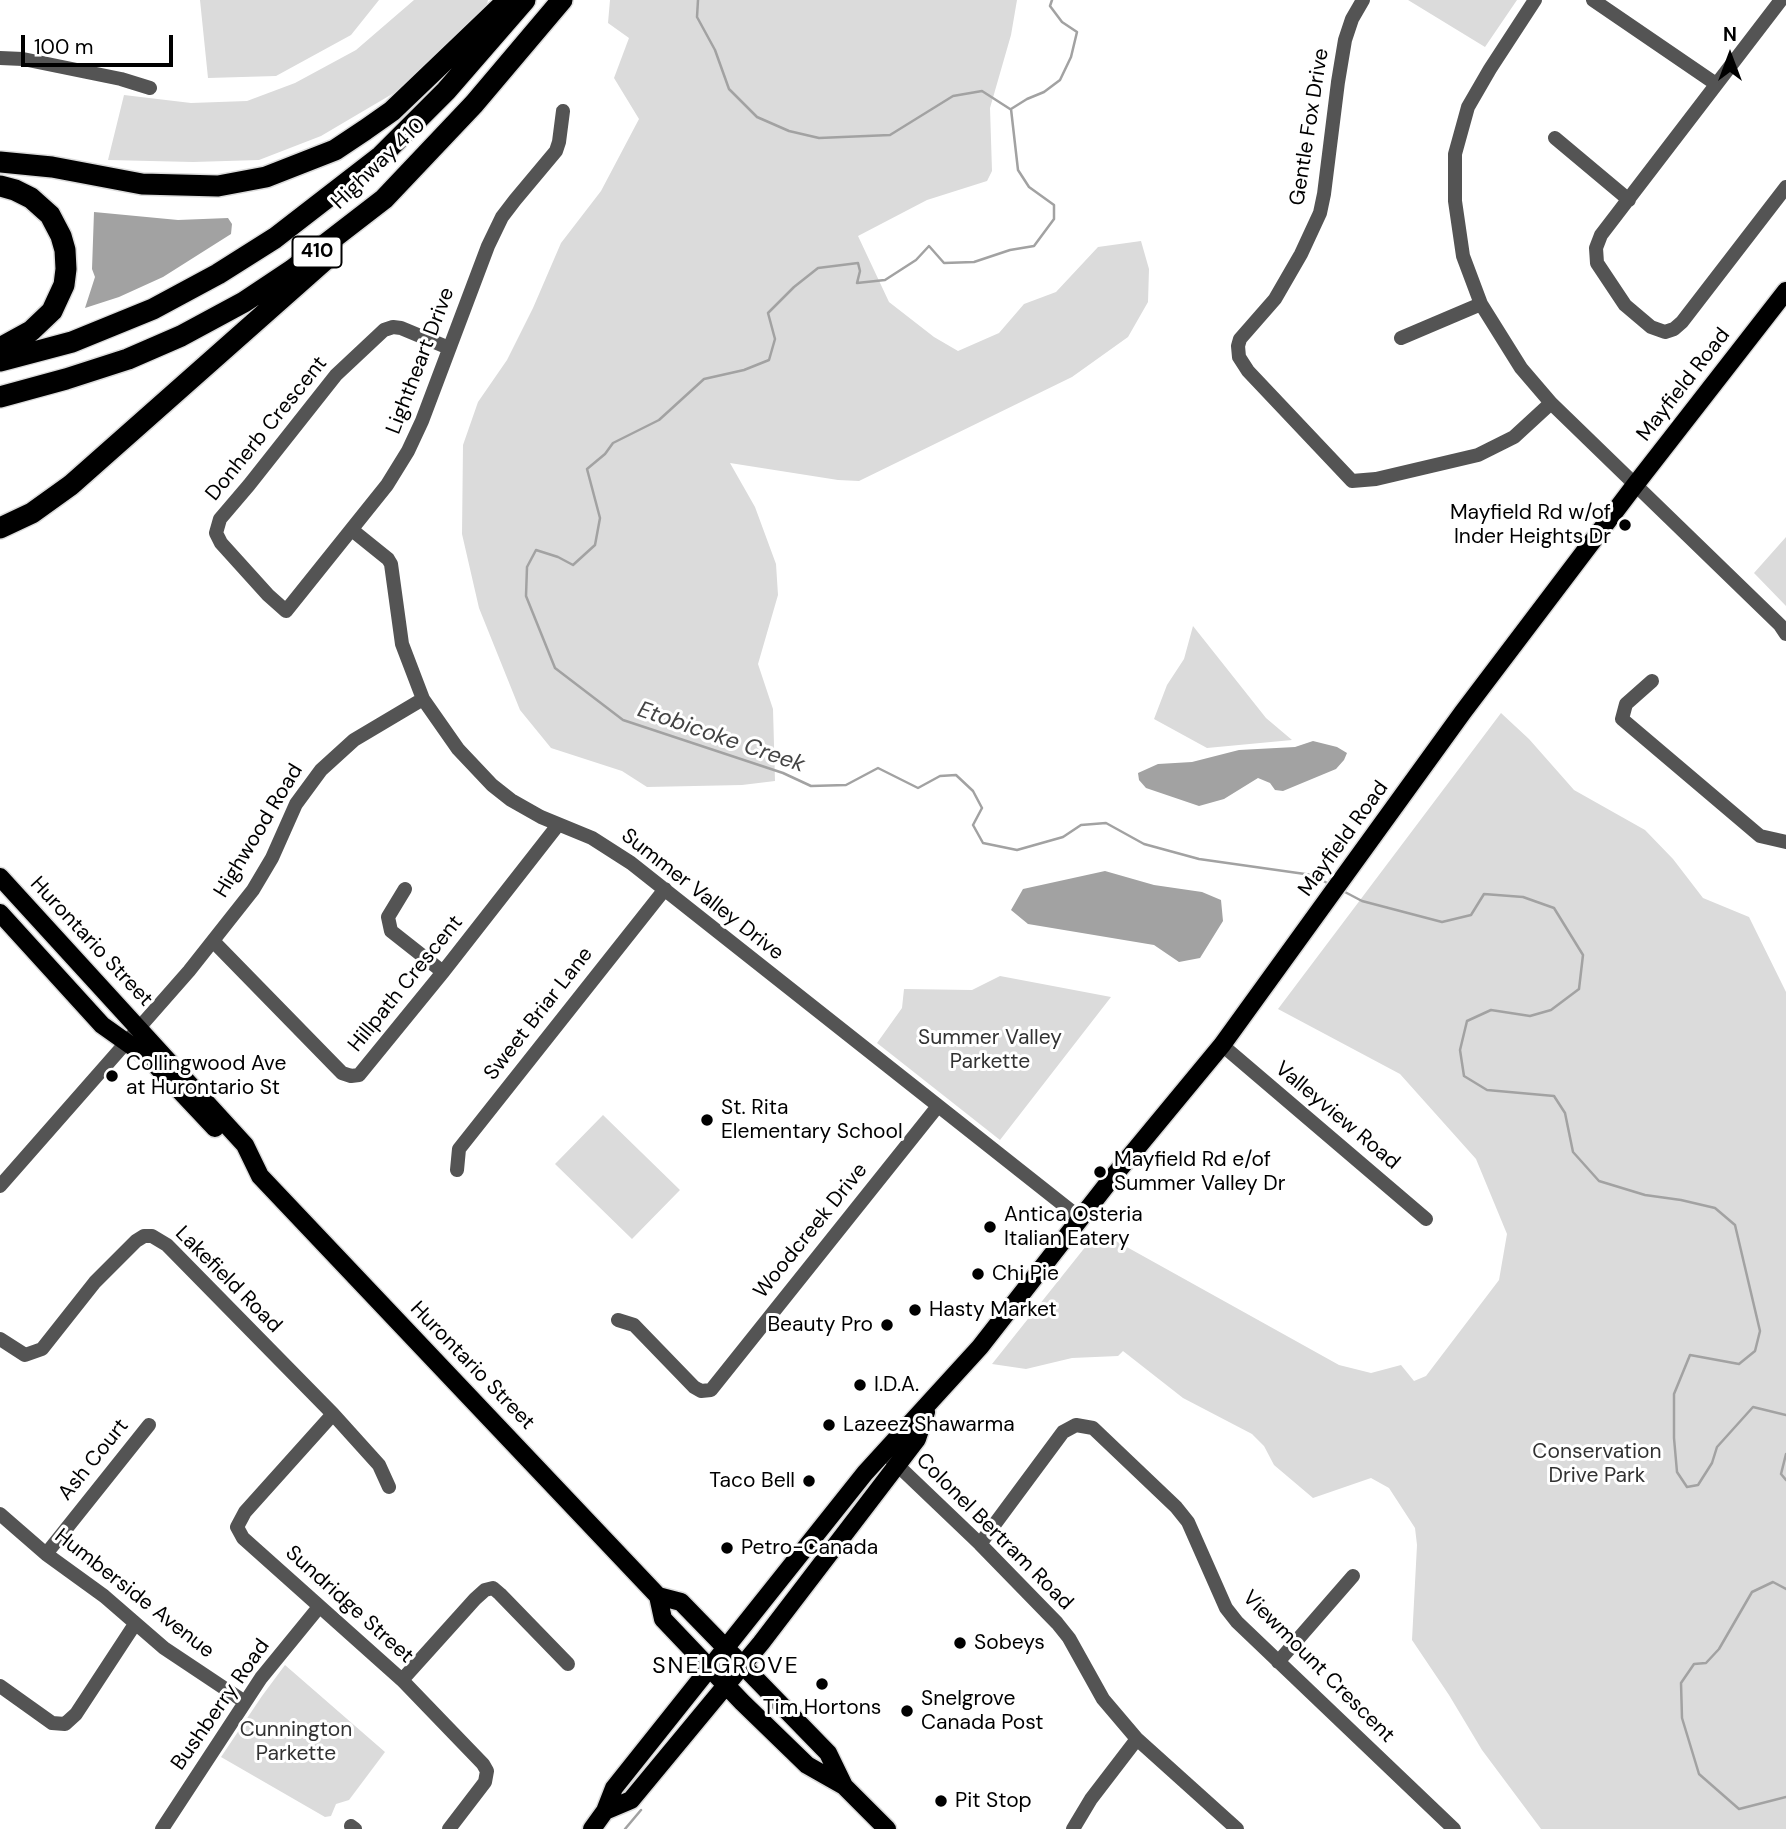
<!DOCTYPE html>
<style>
body{margin:0}
#map{position:relative;width:1786px;height:1829px;overflow:hidden;background:#fff;font-family:"DM Sans",sans-serif}
canvas{display:block}
.north{position:absolute;left:1695px;top:21px;width:70px;height:70px;-webkit-text-stroke:5px #fff;paint-order:stroke;rotate:0deg;font-size:19px;font-weight:700;line-height:28px;text-align:center;color:#000}
.north::after{content:'';display:block;margin:auto;width:24px;height:32px;background:#000;clip-path:polygon(50% 0,100% 100%,50% 72%,0 100%)}
.scale{position:absolute;left:21px;top:35px;width:152px;height:32px;box-sizing:border-box;border:4px solid #000;border-top:0;padding-left:9px;font-size:21px;line-height:24px;white-space:nowrap;color:#000;-webkit-text-stroke:5px #fff;paint-order:stroke}
</style>
<div id="map">
<canvas width="1786" height="1829"></canvas>
<div class="north">N</div>
<div class="scale">100 m</div>
</div>
<script>
const context = document.querySelector('canvas').getContext('2d');
context.lineJoin = 'round';
function fill(path, color) {
  context.fillStyle = color;
  context.fill(path, 'evenodd');
}
function toPath(rows) {
  const path = new Path2D();
  for (const r of rows) {
    path.moveTo(r[0], r[1]);
    for (let i = 2; i < r.length; i += 2) path.lineTo(r[i], r[i + 1]);
  }
  return path;
}
function trace(path, color, width, dash) {
  context.strokeStyle = color;
  context.lineWidth = width;
  context.lineCap = dash ? 'butt' : 'round';
  context.setLineDash(dash || []);
  context.stroke(path);
}
function write(font, color, halo, rows, align = 'center') {
  context.font = font + ' "DM Sans",sans-serif';
  context.lineWidth = 6;
  context.setLineDash([]);
  context.textBaseline = 'middle';
  context.strokeStyle = halo;
  context.fillStyle = color;
  for (const [text, x, y, turn = 0] of rows) {
    context.save();
    context.translate(x, y);
    context.rotate((+turn || 0) * Math.PI / 180);
    context.textAlign = isNaN(turn) ? turn : align;
    if (halo) context.strokeText(text, 0, 0);
    context.fillText(text, 0, 0);
    context.restore();
  }
}
fill(toPath([
 [200,0,379,0,351,35,276,76,208,78],
 [414,0,488,0,487,4,459,39,399,90,321,136,259,160,193,162,108,160,124,95,191,103,247,101,295,83,356,50],
 [610,0,1017,0,1011,35,990,108,992,171,987,181,927,200,858,236,889,302,934,337,958,351,999,333,1024,304,1056,292,1098,247,1141,241,1149,269,1148,302,1128,337,1072,377,859,481,838,480,730,463,755,507,776,564,778,595,758,664,773,709,775,781,742,785,647,787,622,771,551,748,520,710,479,608,462,534,463,445,478,402,507,360,533,308,561,243,601,191,639,119,614,78,629,38,608,23],
 [1408,0,1517,0,1485,47],
 [1786,537,1786,606,1754,573],
 [1193,626,1266,718,1292,740,1207,748,1154,719,1167,685,1184,659],
 [1501,713,1529,739,1574,790,1645,830,1673,859,1703,898,1749,917,1786,992,1786,1829,1541,1829,1482,1750,1449,1695,1412,1640,1417,1545,1415,1528,1389,1488,1371,1478,1313,1498,1274,1465,1264,1446,1252,1434,1183,1398,1123,1351,1118,1356,1072,1358,1026,1369,992,1364,1098,1231,1339,1365,1371,1373,1401,1365,1414,1381,1426,1376,1499,1280,1507,1234,1476,1159,1400,1074,1278,1009],
 [1000,976,1111,997,1000,1140,877,1043,902,1008,904,989,972,990],
 [603,1115,680,1190,632,1239,555,1164],
 [285,1665,385,1752,349,1800,336,1804,331,1816,325,1817,221,1757,262,1696]
]), '#dbdbdb');
fill(toPath([
 [94,212,178,220,228,218,232,224,231,234,163,277,119,297,85,308,95,277,92,269],
 [1313,741,1337,747,1347,753,1344,760,1336,769,1283,791,1275,790,1270,783,1258,778,1224,799,1199,806,1146,788,1139,780,1138,773,1158,764,1192,762,1239,750,1295,747],
 [1105,871,1154,885,1202,892,1221,900,1223,921,1200,958,1179,962,1154,945,1028,924,1011,910,1023,889]
]), '#a2a2a2');
trace(toPath([
 [698,0,697,17,715,50,729,89,757,117,789,131,819,138,890,135,953,96,982,91,1010,109],
 [1052,0,1050,6,1062,22,1077,32,1071,57,1060,80,1044,92,1027,99,1011,109,1018,170,1029,187,1054,205,1054,219,1034,246,1010,250,974,262,944,263,929,246,916,260,885,280,857,283,860,271,858,263,818,268,794,287,768,313,775,339,769,360,744,370,704,379,659,420,613,443,605,454,587,469,600,518,595,545,573,565,558,557,536,550,527,567,526,596,555,668,623,720,783,773,811,786,846,785,878,768,918,788,940,776,956,775,973,791,982,808,973,825,983,843,1017,850,1063,837,1081,825,1106,823,1144,844,1199,859,1312,875,1331,885],
 [1343,891,1362,901,1442,922,1471,915,1484,894,1523,897,1554,908,1583,955,1579,989,1551,1010,1530,1016,1491,1010,1467,1021,1460,1050,1464,1076,1487,1090,1554,1096,1565,1113,1573,1152,1599,1181,1645,1195,1681,1200,1715,1208,1735,1225,1760,1331,1755,1351,1739,1364,1690,1355,1674,1394,1674,1438,1677,1472,1687,1487,1698,1485,1712,1463,1717,1447,1753,1407,1786,1415],
 [1786,1454,1781,1474,1786,1480],
 [1786,1589,1773,1582,1752,1592,1719,1649,1706,1663,1694,1664,1681,1683,1682,1718,1699,1774,1739,1809,1786,1797],
 [625,1829,641,1810]
]), '#a2a2a2', 2.5);
const major = toPath([
 [0,877,245,1145,260,1176,658,1596,681,1602,828,1753,844,1786],
 [0,913,102,1025,150,1059,215,1128],
 [658,1596,663,1619,742,1702,807,1765,844,1786,887,1829],
 [605,1811,631,1800,761,1643,917,1439,926,1412],
 [592,1829,605,1811,614,1788,865,1473,980,1347,1112,1178,1222,1045,1463,712,1635,485,1786,291]
]);
const highway = toPath([
 [0,162,52,167,142,184,218,186,266,177,335,150,365,130,392,111,508,0],
 [0,186,15,190,31,198,50,215,61,236,65,250,66,269,64,285,52,311,31,331,0,348],
 [0,361,72,342,153,309,218,274,275,238,381,156,446,91,525,0],
 [0,397,66,379,128,359,181,336,244,302,292,270,384,199,474,104,562,0],
 [0,528,32,513,71,485,324,261]
]);
trace(major, '#dbdbdb', 21);
trace(highway, '#dbdbdb', 24);
trace(toPath([
 [1363,0,1352,19,1345,40,1338,82,1324,194,1320,213,1301,254,1275,299,1240,339,1238,346,1239,357,1248,371,1352,481,1376,479,1478,455,1514,437,1551,403],
 [1535,0,1490,69,1468,107,1455,154,1455,201,1463,256,1481,304,1521,368,1551,403,1780,625,1786,634],
 [1593,0,1716,84],
 [1781,0,1601,235,1596,248,1597,263,1625,305,1651,327,1665,332,1674,329,1682,322,1786,187],
 [0,58,23,59,121,79,150,88],
 [1555,138,1629,200],
 [1401,338,1481,304],
 [449,348,401,328,393,327,384,330,336,375,249,485,220,519,216,533,221,543,268,595,286,611,387,485,408,451,422,421,488,246,502,217,515,200,556,151,559,142,563,111],
 [352,530,388,559,391,564,402,644,423,699,458,749,492,785,511,800,541,817,592,838,631,863,1080,1218],
 [1652,681,1626,704,1622,719,1760,836,1786,842],
 [405,889,388,917,391,931,443,972],
 [213,941,342,1073,351,1076,359,1075,443,972,558,825],
 [1222,1045,1426,1219],
 [457,1170,459,1149,665,889],
 [0,1186,189,971,253,890,272,858,296,804,321,770,354,740,423,699],
 [618,1320,634,1325,694,1387,701,1391,711,1390,938,1106],
 [0,1339,25,1355,42,1349,95,1282,136,1241,144,1236,152,1236,167,1245,333,1414,379,1465,389,1487],
 [333,1414,245,1512,237,1527,243,1538,402,1680,483,1764,487,1771,485,1782,449,1829],
 [891,1459,980,1544,1057,1623,1069,1638,1103,1699,1137,1739,1237,1829],
 [0,1514,46,1554,104,1596,164,1648,245,1702],
 [980,1544,1063,1432,1076,1425,1093,1428,1176,1507,1188,1522,1226,1608,1237,1622,1454,1829],
 [46,1554,149,1425],
 [1278,1662,1353,1576],
 [402,1680,475,1599,485,1590,493,1588,500,1594,568,1664],
 [0,1686,52,1723,65,1724,76,1714,135,1624],
 [351,1826,355,1829],
 [162,1829,261,1678,319,1607],
 [1073,1829,1091,1799,1137,1739]
]), '#545454', 14);
trace(major, '#000', 18);
trace(highway, '#000', 21);
for (const [x, y, r, color] of [
 [1625,525,7,"#000"],
 [112,1076,7,"#000"],
 [707,1120,7,"#000"],
 [1100,1172,7,"#000"],
 [990,1227,7,"#000"],
 [978,1274,7,"#000"],
 [915,1310,7,"#000"],
 [887,1325,7,"#000"],
 [860,1385,7,"#000"],
 [829,1425,7,"#000"],
 [809,1481,7,"#000"],
 [727,1548,7,"#000"],
 [960,1643,7,"#000"],
 [822,1684,7,"#000"],
 [907,1711,7,"#000"],
 [941,1801,7,"#000"]
]) {
  const dot = new Path2D();
  dot.arc(x, y, r, 0, 2 * Math.PI);
  context.fillStyle = color;
  context.fill(dot);
  trace(dot, '#fff', 2.5);
}
for (const [x, y, w] of [
 [317,252,49]
]) {
  const box = new Path2D();
  box.roundRect(x - w / 2, y - 15.5, w, 31, 5);
  context.fillStyle = '#fff';
  context.fill(box);
  trace(box, '#000', 2);
}
write('bold 19px', '#000', null, [
 ["410",317,252]
]);
write('21px', '#000', '#fff', [
 ["Gentle Fox Drive",1310,127,-81],
 ["Highway 410",379,164,-44],
 ["Lightheart Drive",421,361,-69],
 ["Mayfield Road",1684,385,-52],
 ["Donherb Crescent",267,429,-51],
 ["Highwood Road",259,831,-59],
 ["Mayfield Road",1344,839,-54],
 ["Summer Valley Drive",702,895,38],
 ["Hurontario Street",91,942,47],
 ["Hillpath Crescent",406,984,-51],
 ["Sweet Briar Lane",539,1014,-52],
 ["Valleyview Road",1337,1116,40],
 ["Woodcreek Drive",811,1231,-51],
 ["Lakefield Road",228,1280,45],
 ["Hurontario Street",472,1366,46],
 ["Ash Court",94,1460,-51],
 ["Colonel Bertram Road",994,1532,45],
 ["Humberside Avenue",134,1594,38],
 ["Sundridge Street",349,1605,42],
 ["Viewmount Crescent",1318,1667,45],
 ["Bushberry Road",221,1705,-55]
]);
write('21px', '#000', '#fff', [
 ["Mayfield Rd w/of",1611,513,"right"],
 ["Inder Heights Dr",1611,537,"right"],
 ["Collingwood Ave",126,1064],
 ["at Hurontario St",126,1088],
 ["St. Rita",721,1108],
 ["Elementary School",721,1132],
 ["Mayfield Rd e/of",1114,1160],
 ["Summer Valley Dr",1114,1184],
 ["Antica Osteria",1004,1215],
 ["Italian Eatery",1004,1239],
 ["Chi Pie",992,1274],
 ["Hasty Market",929,1310],
 ["Beauty Pro",873,1325,"right"],
 ["I.D.A.",874,1385],
 ["Lazeez Shawarma",843,1425],
 ["Taco Bell",795,1481,"right"],
 ["Petro-Canada",741,1548],
 ["Sobeys",974,1643],
 ["Snelgrove",921,1699],
 ["Canada Post",921,1723],
 ["Tim Hortons",822,1708,"center"],
 ["Pit Stop",955,1801]
], 'left');
write('21px', '#323232', '#fff', [
 ["Summer Valley",990,1038],
 ["Parkette",990,1062],
 ["Conservation",1597,1452],
 ["Drive Park",1597,1476],
 ["Cunnington",296,1730],
 ["Parkette",296,1754]
]);
write('italic 23px', '#434343', '#fff', [
 ["Etobicoke Creek",721,738,19]
]);
context.letterSpacing = '2px';
write('23px', '#000', '#fff', [
 ["SNELGROVE",726,1667]
]);
context.letterSpacing = '0px';
</script>
